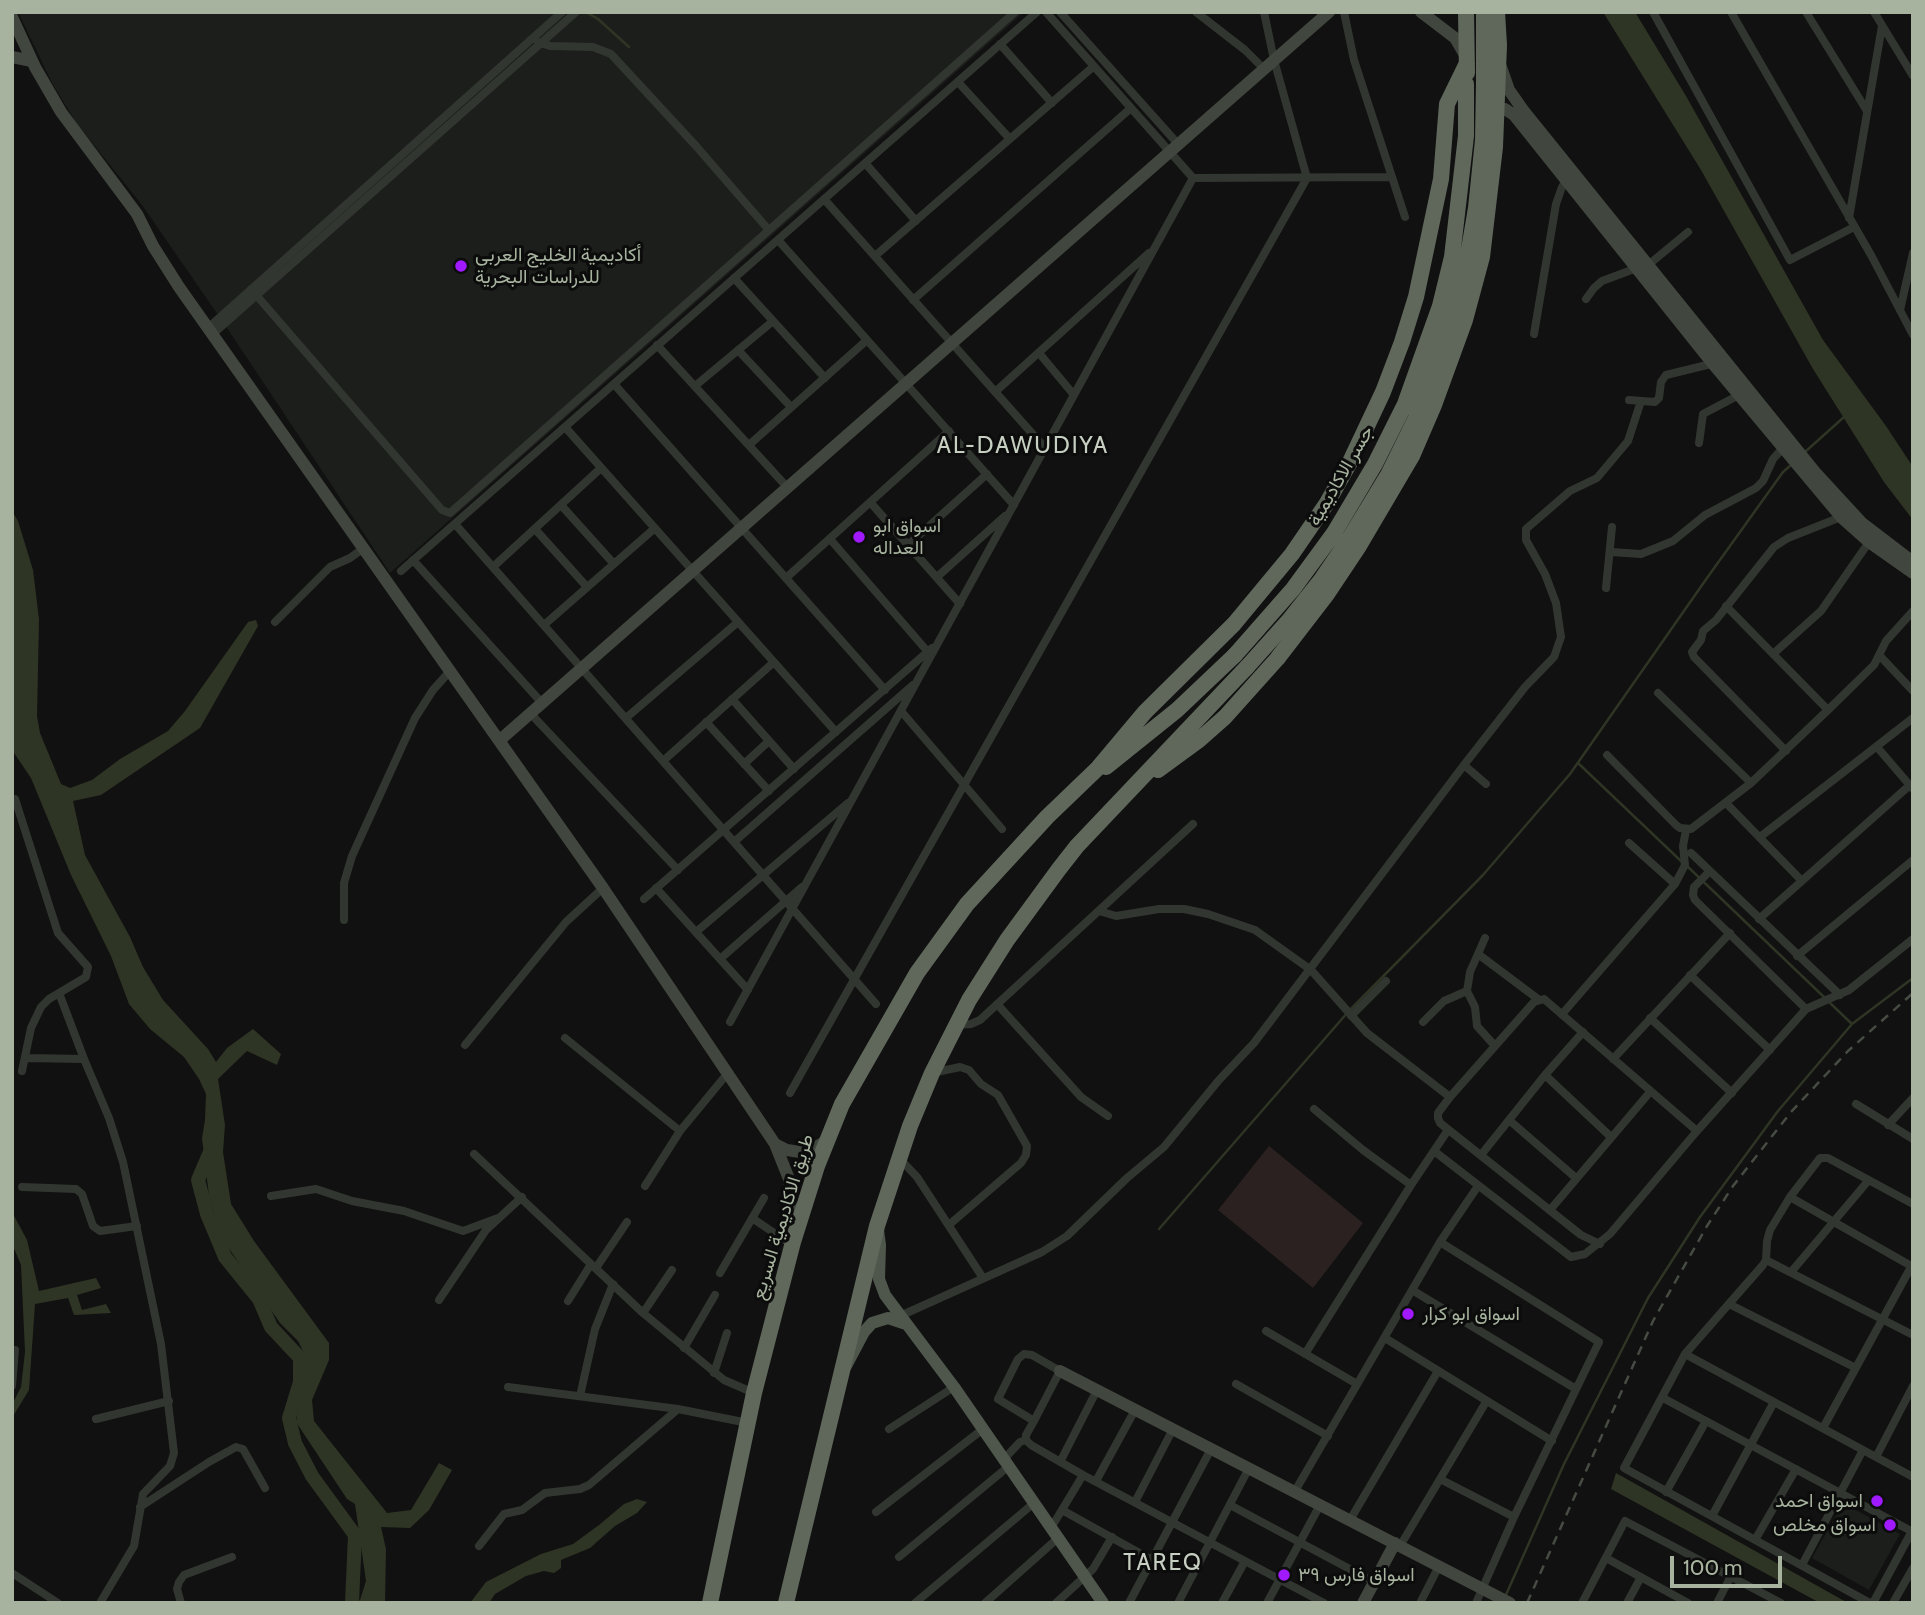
<!DOCTYPE html>
<meta charset="utf-8">
<style>
body{margin:0}
#map{position:relative;width:1925px;height:1615px;overflow:hidden;background:#101110;font-family:Cabin,sans-serif}
canvas{display:block}
.frame{position:absolute;inset:0;border:14px solid #a7b39f;pointer-events:none}
.scale{position:absolute;left:1670px;top:1556px;width:112px;height:32px;box-sizing:border-box;border:4px solid #a7b39f;border-top:0;padding-left:9px;font-size:21px;line-height:24px;white-space:nowrap;color:#a7b39f;-webkit-text-stroke:5px #0b0c0b;paint-order:stroke}
</style>
<div id="map">
<canvas width="1925" height="1615"></canvas>
<div class="frame"></div>
<div class="scale">100 m</div>
</div>
<script>
const context = document.querySelector('canvas').getContext('2d');
context.lineJoin = 'round';
function fill(path, color) {
  context.fillStyle = color;
  context.fill(path, 'evenodd');
}
function toPath(rows) {
  const path = new Path2D();
  for (const r of rows) {
    path.moveTo(r[0], r[1]);
    for (let i = 2; i < r.length; i += 2) path.lineTo(r[i], r[i + 1]);
  }
  return path;
}
function trace(path, color, width, dash) {
  context.strokeStyle = color;
  context.lineWidth = width;
  context.lineCap = dash ? 'butt' : 'round';
  context.setLineDash(dash || []);
  context.stroke(path);
}
function write(font, color, halo, rows, align = 'center') {
  context.font = font + ' Cabin,Vazirmatn,sans-serif';
  context.lineWidth = 6;
  context.setLineDash([]);
  context.textBaseline = 'middle';
  context.strokeStyle = halo;
  context.fillStyle = color;
  for (const [text, x, y, turn = 0] of rows) {
    context.save();
    context.translate(x, y);
    context.rotate((+turn || 0) * Math.PI / 180);
    context.textAlign = isNaN(turn) ? turn : align;
    if (halo) context.strokeText(text, 0, 0);
    context.fillText(text, 0, 0);
    context.restore();
  }
}
fill(toPath([
 [18,12,1024,12,390,573,227,328,142,205,77,124,52,83],
 [1843,1503,1900,1534,1869,1590,1812,1558]
]), '#1c1e1b');
fill(toPath([
 [1269,1146,1363,1223,1313,1288,1218,1210]
]), '#2c2121');
fill(toPath([
 [1603,12,1635,12,1686,96,1823,340,1886,426,1913,467,1913,520,1884,482,1813,369,1701,170],
 [12,511,18,521,33,570,39,619,37,716,40,733,61,784,70,788,92,780,120,759,168,731,185,711,248,622,256,620,258,626,200,728,101,795,73,801,85,855,130,937,143,967,163,1000,208,1049,216,1062,227,1048,253,1029,281,1054,277,1065,247,1051,218,1079,225,1125,223,1152,231,1204,254,1241,329,1343,329,1360,312,1400,314,1421,387,1513,411,1510,439,1463,452,1470,429,1510,410,1528,381,1527,386,1549,385,1603,355,1603,360,1600,366,1581,355,1504,347,1499,296,1422,306,1357,298,1341,280,1323,221,1237,209,1196,202,1138,205,1120,206,1094,199,1079,184,1057,150,1029,129,1004,111,956,71,875,31,778,12,750],
 [12,1212,27,1240,39,1291,96,1278,101,1288,77,1295,82,1310,106,1304,111,1313,74,1315,68,1298,35,1304,29,1390,12,1418,12,1405,21,1387,25,1352,21,1265,12,1244],
 [1616,1473,1848,1603,1820,1603,1611,1489],
 [637,1499,647,1502,637,1513,615,1526,590,1548,561,1560,561,1568,554,1573,544,1571,526,1576,495,1594,489,1603,470,1603,486,1582,541,1554,573,1544,599,1525,624,1504]
]), '#2f3525');
trace(toPath([
 [586,12,598,19,629,47],
 [1805,452,1844,417],
 [1578,763,1682,862],
 [1687,866,1824,997],
 [1829,1002,1852,1024],
 [1159,1229,1348,1012,1483,875,1570,774,1707,578,1783,472,1791,465],
 [1505,1597,1564,1464,1648,1298,1700,1217,1778,1111,1852,1024,1913,978]
]), '#2f3525', 2.5);
trace(toPath([
 [212,1147,198,1180,207,1214,225,1257,259,1299,271,1327,300,1358,300,1382,289,1418,295,1443,312,1476,355,1535,352,1603]
]), '#2f3525', 14);
trace(toPath([
 [1046,12,1193,178,1391,177],
 [1060,12,1178,144],
 [1196,12,1245,50,1264,69],
 [1344,12,1354,60,1405,217],
 [1653,12,1790,260,1854,227],
 [1731,12,1871,255,1913,335],
 [1806,12,1867,111],
 [1874,12,1913,76],
 [538,42,550,46,593,47,611,54,696,146,768,229],
 [1000,44,1052,103],
 [958,82,1010,139],
 [865,163,916,221],
 [824,199,1045,448],
 [1849,218,1882,26],
 [778,240,1014,505],
 [875,256,1094,66],
 [1647,266,1688,232],
 [734,278,825,378],
 [251,289,442,510,450,513,1015,12],
 [1586,299,1594,288,1602,281,1637,268],
 [913,300,1131,108],
 [1900,310,1913,253],
 [209,327,562,12],
 [214,333,576,12],
 [1534,334,1556,204,1562,187,1569,177],
 [657,345,787,487],
 [738,350,791,407],
 [1039,353,1074,395],
 [614,384,885,690],
 [695,386,773,321],
 [995,392,1149,253],
 [1629,400,1655,402,1659,398,1661,382,1666,375,1715,363],
 [565,427,836,732],
 [1699,443,1703,414,1739,395],
 [749,445,867,340],
 [870,502,960,604],
 [561,505,614,564],
 [455,524,876,1004],
 [535,529,587,587],
 [830,539,928,652],
 [908,545,987,474],
 [1611,552,1641,554,1673,541,1705,515,1756,488,1763,481,1773,459,1783,448],
 [413,560,542,703],
 [493,567,601,468],
 [401,571,1037,12],
 [937,577,1005,516],
 [786,578,949,431],
 [1606,588,1612,527],
 [1726,606,1828,710],
 [275,622,330,567,350,558,364,548],
 [544,625,655,528],
 [1773,654,1821,611,1869,542],
 [1880,656,1913,691],
 [1658,693,1751,783],
 [732,699,794,769],
 [901,711,1002,829],
 [530,713,678,870],
 [626,718,738,622],
 [706,722,769,791],
 [1877,747,1913,789],
 [1786,751,1694,657,1692,652,1701,640,1703,631,1716,620,1774,547,1788,538,1841,517],
 [1607,755,1676,825,1680,828,1691,829,1751,783,1828,710,1874,665,1886,641,1913,611],
 [663,761,774,662],
 [744,764,769,741],
 [1464,765,1486,784],
 [15,799,58,933,88,967,86,977,49,999,41,1007,31,1028,22,1071],
 [1726,803,1801,880],
 [1760,837,1913,718],
 [734,842,913,685],
 [1629,843,1675,884],
 [1691,853,1840,995],
 [1710,871,1694,887,1693,895,1695,900,1806,1009],
 [656,888,748,990],
 [644,899,932,648],
 [1099,911,1116,916,1159,909,1184,909,1208,914,1255,930,1311,970,1367,1033,1450,1097],
 [1759,919,1910,785],
 [344,920,344,883,352,856,415,718,433,690,450,671],
 [696,932,848,803],
 [1478,954,1538,999],
 [1797,956,1913,860],
 [720,959,802,887],
 [1690,975,1770,1050],
 [1467,991,1475,1007,1477,1026,1495,1046],
 [59,993,84,1059,109,1118,123,1162,161,1344,174,1453,170,1466,143,1494,134,1546,100,1603],
 [997,1004,1081,1097,1108,1116],
 [1563,1013,1675,884,1685,865,1683,846,1686,830],
 [1351,1016,1386,981],
 [1650,1018,1732,1093],
 [730,1022,1193,178],
 [1423,1022,1444,1001,1467,991,1470,972,1485,938],
 [956,1025,971,1024,980,1020,1193,824],
 [565,1038,680,1131],
 [465,1045,566,922,603,888],
 [25,1058,84,1059],
 [1613,1059,1730,933],
 [932,1073,960,1067,969,1070,981,1084,998,1095,1027,1146,1026,1155,1021,1163,950,1224],
 [1545,1075,1611,1137],
 [790,1093,1307,178,1274,60,1264,12],
 [1856,1104,1913,1139],
 [1314,1109,1363,1150,1411,1185],
 [1509,1120,1576,1178],
 [1888,1125,1913,1098],
 [1434,1151,1571,1257,1585,1254,1610,1234,1697,1131,1806,1009,1849,990,1913,939],
 [474,1154,643,1313,724,1380,754,1393],
 [1481,1155,1545,1075,1583,1032],
 [899,1158,917,1177,983,1278],
 [645,1186,680,1131,727,1074],
 [22,1187,76,1189,82,1194,93,1226,100,1231,137,1226],
 [271,1196,316,1189,352,1201,404,1211,463,1231,498,1218],
 [1790,1197,1913,1267],
 [1550,1210,1650,1092],
 [752,1218,792,1245],
 [1440,1242,1599,1342,1514,1517,1476,1603],
 [1600,1244,1581,1235,1440,1123,1438,1118,1438,1113,1450,1097,1534,1002,1544,999,1697,1131],
 [1766,1260,1913,1335],
 [596,1268,627,1222],
 [1792,1271,1868,1181],
 [720,1273,764,1198],
 [1412,1290,1576,1389],
 [439,1300,486,1230,522,1197],
 [568,1301,591,1264],
 [1729,1304,1856,1368],
 [643,1313,672,1270],
 [900,1316,1042,1252,1067,1236,1127,1178,1164,1147,1219,1080,1254,1043,1464,765,1525,687,1554,657,1561,637,1556,603,1545,574,1526,540,1526,529,1570,491,1597,478,1628,441,1641,401],
 [1266,1331,1357,1384],
 [1385,1338,1552,1441],
 [684,1348,715,1295],
 [1305,1354,1411,1185,1448,1130],
 [1685,1354,1913,1477],
 [714,1373,727,1333],
 [1236,1384,1328,1436],
 [12,1386,15,1350],
 [508,1387,678,1409,748,1423],
 [580,1396,595,1329,613,1284],
 [1663,1398,1913,1532],
 [96,1419,169,1401],
 [1034,1421,998,1399,1018,1359,1024,1354,1032,1355,1060,1371,1034,1421,1026,1435,1026,1440,1031,1445,1083,1475,1324,1603],
 [1823,1428,1911,1267],
 [889,1429,954,1387],
 [1876,1457,1913,1386],
 [1004,1459,1020,1442,1026,1440],
 [1060,1462,1097,1390],
 [1440,1479,1514,1517],
 [1096,1481,1135,1410],
 [1295,1491,1440,1242,1478,1186],
 [1666,1492,1706,1421],
 [1135,1502,1173,1429],
 [1230,1505,1374,1582],
 [140,1507,209,1462,236,1447,243,1449,265,1488],
 [1062,1510,1152,1560],
 [876,1512,983,1429],
 [1712,1516,1774,1402],
 [1350,1520,1438,1371],
 [1051,1528,1083,1475],
 [1755,1540,1796,1469],
 [479,1546,504,1514,522,1510,545,1493,580,1489,589,1485,678,1409],
 [1400,1546,1486,1402],
 [899,1557,1009,1466],
 [1606,1558,1688,1603],
 [1802,1565,1863,1450],
 [12,1573,58,1603],
 [181,1603,177,1589,179,1582,184,1575,232,1557],
 [915,1603,1034,1503],
 [985,1603,1058,1538],
 [1056,1603,1093,1569,1112,1537],
 [1129,1603,1211,1449],
 [1178,1603,1249,1468],
 [1222,1603,1245,1561],
 [1267,1603,1320,1505],
 [1420,1603,1439,1566],
 [1582,1603,1625,1521,1781,1603],
 [1627,1603,1641,1577],
 [1717,1603,1731,1576],
 [1870,1603,1624,1468,1685,1354,1763,1265,1766,1260,1767,1241,1770,1230,1790,1197,1820,1158,1828,1158,1913,1204],
 [1873,1603,1912,1531],
 [1893,1603,1913,1568]
]), '#323630', 8);
trace(toPath([
 [1421,12,1455,38,1465,55],
 [12,17,35,67,61,112,137,214,153,246,179,287,603,888,775,1144,789,1179,793,1230],
 [12,57,32,61],
 [1501,67,1509,90,1523,110,1815,472,1862,523,1913,562],
 [1497,116,1501,110,1505,109,1514,115,1713,364,1841,517,1869,542,1913,573],
 [500,740,1329,12],
 [775,1144,787,1150,800,1152,816,1147,829,1139],
 [1060,1371,1510,1603],
 [1363,1603,1395,1543]
]), '#41463e', 12);
trace(toPath([
 [878,1230,880,1245,879,1279,885,1295,954,1387,1103,1603],
 [846,1366,864,1332,872,1323,888,1318,906,1324]
]), '#4f564c', 12);
trace(toPath([
 [1466,12,1467,73],
 [1484,84,1484,12],
 [1106,767,1177,710,1235,655],
 [1158,770,1199,740,1225,717,1277,659,1327,594,1359,546,1412,456,1434,405,1465,320,1482,257,1495,147,1499,45,1497,12],
 [710,1603,754,1393,793,1242,817,1166,842,1104,917,973,967,904,1047,817,1098,768,1145,712,1234,624,1292,554,1327,503,1350,462,1383,392,1402,342,1416,297,1441,179,1447,104,1467,63],
 [786,1603,877,1226,910,1126,932,1073,969,1000,1007,940,1059,869,1077,846,1247,667]
]), '#60685c', 16);
trace(toPath([
 [1527,1603,1653,1321,1707,1226,1733,1186,1791,1112,1848,1051,1913,993]
]), '#464c43', 2.5, [9, 7]);
trace(toPath([
 [1235,655,1293,589,1334,533,1375,464,1405,404,1440,306,1452,257,1466,136,1466,84],
 [1247,667,1290,619,1321,580,1351,536,1388,475,1416,418,1455,310,1467,261,1476,208,1483,140,1484,84]
]), '#60685c', 16);
for (const [x, y, r, color] of [
 [461,266,7,"#a11aff"],
 [859,537,7,"#a11aff"],
 [1408,1314,7,"#a11aff"],
 [1877,1501,7,"#a11aff"],
 [1890,1525,7,"#a11aff"],
 [1284,1575,7,"#a11aff"]
]) {
  const dot = new Path2D();
  dot.arc(x, y, r, 0, 2 * Math.PI);
  context.fillStyle = color;
  context.fill(dot);
  trace(dot, '#0b0c0b', 2.5);
}
write('19px', '#a7b39f', '#0b0c0b', [
 ["أكاديمية الخليج العربي",475,255],
 ["للدراسات البحرية",475,277],
 ["اسواق ابو",873,526],
 ["العداله",873,548],
 ["اسواق ابو كرار",1422,1314],
 ["اسواق احمد",1863,1501,"right"],
 ["اسواق مخلص",1876,1525,"right"],
 ["اسواق فارس ٣٩",1298,1575]
], 'left');
write('19px', '#a7b39f', '#0b0c0b', [
 ["جسر الاكاديمية",1341,476,-60],
 ["طريق الاكاديمية السريع",783,1217,-73]
]);
context.letterSpacing = '2px';
write('23px', '#c6cfc1', '#0b0c0b', [
 ["AL-DAWUDIYA",1023,446],
 ["TAREQ",1163,1563]
]);
context.letterSpacing = '0px';
</script>
